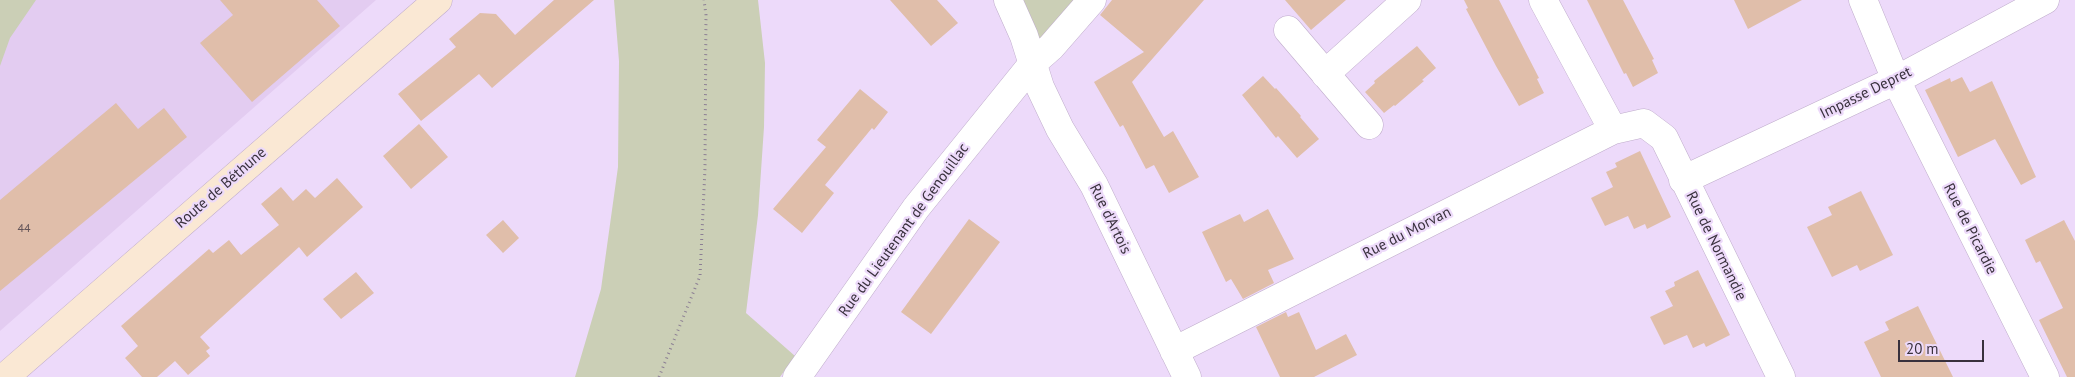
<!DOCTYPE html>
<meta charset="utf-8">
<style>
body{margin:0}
#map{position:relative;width:2075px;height:377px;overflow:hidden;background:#eddafa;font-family:"PT Sans",sans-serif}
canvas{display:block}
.scale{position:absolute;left:1898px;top:340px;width:86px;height:22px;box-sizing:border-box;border:2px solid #39313d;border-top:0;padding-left:6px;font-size:15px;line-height:18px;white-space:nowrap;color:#39313d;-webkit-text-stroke:4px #eddafa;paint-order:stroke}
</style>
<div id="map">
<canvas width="2075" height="377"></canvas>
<div class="scale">20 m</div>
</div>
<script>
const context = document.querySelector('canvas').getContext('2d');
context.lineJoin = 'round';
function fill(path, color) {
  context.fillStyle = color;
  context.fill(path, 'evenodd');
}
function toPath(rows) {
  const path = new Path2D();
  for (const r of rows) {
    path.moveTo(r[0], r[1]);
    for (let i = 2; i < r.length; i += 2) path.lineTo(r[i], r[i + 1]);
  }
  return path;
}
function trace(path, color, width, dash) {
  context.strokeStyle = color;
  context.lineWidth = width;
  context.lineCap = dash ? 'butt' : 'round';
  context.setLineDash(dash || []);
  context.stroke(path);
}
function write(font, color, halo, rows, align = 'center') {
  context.font = font + ' "PT Sans",sans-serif';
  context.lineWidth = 4.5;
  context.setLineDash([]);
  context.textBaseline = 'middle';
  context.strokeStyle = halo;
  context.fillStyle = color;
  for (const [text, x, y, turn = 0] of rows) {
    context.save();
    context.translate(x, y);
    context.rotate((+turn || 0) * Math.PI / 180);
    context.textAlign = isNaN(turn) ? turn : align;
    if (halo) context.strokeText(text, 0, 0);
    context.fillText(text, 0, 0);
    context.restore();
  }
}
fill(toPath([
 [0,0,376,0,0,331]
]), '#e3ccf1');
fill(toPath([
 [0,0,36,0,10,38,0,66],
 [614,0,758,0,765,63,764,127,758,215,746,313,795,356,780,377,575,377,601,289,618,167,619,61],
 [1007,0,1092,0,1051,47,1024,36]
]), '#cbcfb6');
fill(toPath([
 [220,0,317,0,340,26,252,102,200,43,233,15],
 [554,0,594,0,492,88,479,74,421,121,398,94,456,47,449,39,480,13,496,14,515,35],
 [890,0,937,0,958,23,931,46],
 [1112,0,1204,0,1132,82,1164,137,1173,131,1199,177,1169,193,1154,165,1146,169,1123,125,1120,127,1094,82,1144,52,1100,15],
 [1285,0,1346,0,1311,30],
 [1464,0,1499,0,1539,78,1537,79,1544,93,1519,106,1496,66,1466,9,1468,8],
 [1587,0,1623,0,1654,59,1652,60,1658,73,1633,87,1626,73,1624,74],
 [1734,0,1802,0,1748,29],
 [1417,46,1436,68,1422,80,1424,81,1395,106,1394,105,1384,113,1365,92,1375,83,1374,81],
 [1263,76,1275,89,1276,88,1301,116,1300,117,1319,139,1297,158,1278,136,1276,138,1242,95],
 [1962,77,1970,92,1992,81,2036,177,2021,185,1995,139,1958,157,1925,90,1950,78,1951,82],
 [860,89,888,112,874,130,872,128,825,185,834,193,802,233,773,209,826,147,817,140],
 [116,103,138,129,164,108,187,137,0,291,0,200],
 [419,124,448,157,411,189,383,156],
 [1640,151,1671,217,1647,229,1645,224,1634,229,1628,216,1605,226,1591,198,1613,187,1606,172,1617,167,1615,163],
 [337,178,363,207,307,257,299,247,200,337,210,348,206,351,210,356,188,375,175,361,157,377,142,377,125,358,138,346,121,326,209,249,213,253,229,240,241,255,279,225,261,204,281,187,293,201,306,189,315,198],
 [1861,191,1893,255,1860,271,1857,265,1832,277,1807,227,1832,215,1828,207],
 [1268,209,1294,259,1268,270,1274,283,1243,299,1231,279,1226,282,1202,232,1240,214,1244,222],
 [969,219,1000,242,931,334,901,312],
 [503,220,519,238,503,253,486,235],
 [2064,220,2075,241,2075,377,2067,377,2039,320,2063,308,2040,261,2036,263,2025,240],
 [1698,270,1730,335,1706,347,1704,343,1693,348,1687,335,1664,345,1650,317,1673,306,1665,291,1675,286,1674,282],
 [356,272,374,293,341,319,323,299],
 [1918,306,1953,377,1881,377,1864,342,1889,330,1885,322],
 [1286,312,1288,317,1299,312,1316,350,1346,334,1357,355,1314,377,1280,377,1256,327]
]), '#e0beaa');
const street = toPath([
 [1008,0,1024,36,1040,87,1060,129,1094,185,1187,377],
 [1543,0,1613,130],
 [1863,0,1896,80,2045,377],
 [1288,30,1369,125],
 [1325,74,1407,0],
 [1683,180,1896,80,2045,0],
 [1174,351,1613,130,1644,123,1664,138,1781,377],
 [797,377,916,208,1034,62,1051,47,1092,0]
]);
const secondary = toPath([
 [5,377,438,0]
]);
trace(street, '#bfaccb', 29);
trace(secondary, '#bfaccb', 29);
trace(toPath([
 [659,377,700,276,705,168,706,15,704,0]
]), '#8c7f94', 3, [1, 4]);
trace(street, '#fff', 28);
trace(secondary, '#fae8d4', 28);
write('12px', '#635458', null, [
 ["44",24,229]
]);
write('15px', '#39313d', '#eddafa', [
 ["Impasse Depret",1866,93,-26],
 ["Route de Béthune",221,188,-41],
 ["Rue d'Artois",1110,219,64],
 ["Rue de Picardie",1970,229,63],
 ["Rue du Lieutenant de Genouillac",904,230,-54],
 ["Rue du Morvan",1407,233,-27],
 ["Rue de Normandie",1716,246,64]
]);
</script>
